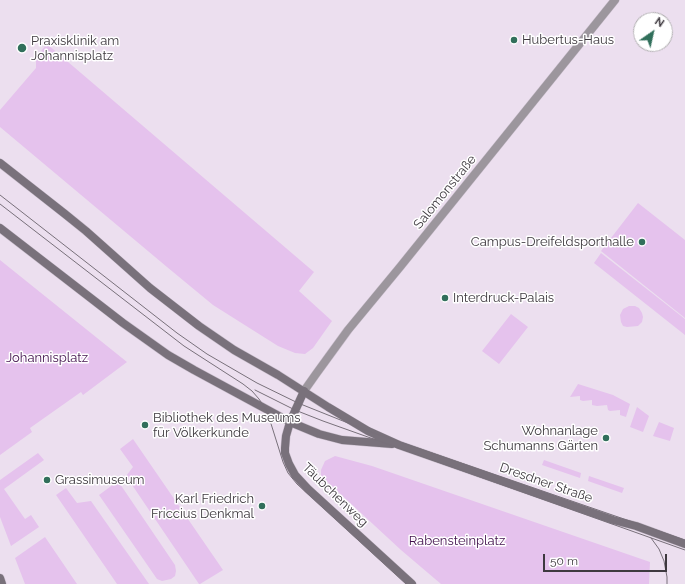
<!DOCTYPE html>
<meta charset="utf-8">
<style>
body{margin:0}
#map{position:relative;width:685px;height:584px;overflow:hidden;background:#ecdfef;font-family:Raleway,sans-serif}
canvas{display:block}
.north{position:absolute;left:633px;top:12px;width:40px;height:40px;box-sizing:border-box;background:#fff;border:1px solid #b2b0b2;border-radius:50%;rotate:34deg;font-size:11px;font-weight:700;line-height:16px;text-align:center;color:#3e393f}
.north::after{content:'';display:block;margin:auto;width:14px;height:18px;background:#316f5b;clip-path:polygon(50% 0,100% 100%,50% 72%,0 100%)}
.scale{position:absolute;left:543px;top:554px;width:124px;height:18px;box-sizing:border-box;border:2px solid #3e393f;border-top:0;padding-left:5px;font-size:12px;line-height:14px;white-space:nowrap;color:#3e393f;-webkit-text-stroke:3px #fff;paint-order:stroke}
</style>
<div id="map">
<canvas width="685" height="584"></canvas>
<div class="north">N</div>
<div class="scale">50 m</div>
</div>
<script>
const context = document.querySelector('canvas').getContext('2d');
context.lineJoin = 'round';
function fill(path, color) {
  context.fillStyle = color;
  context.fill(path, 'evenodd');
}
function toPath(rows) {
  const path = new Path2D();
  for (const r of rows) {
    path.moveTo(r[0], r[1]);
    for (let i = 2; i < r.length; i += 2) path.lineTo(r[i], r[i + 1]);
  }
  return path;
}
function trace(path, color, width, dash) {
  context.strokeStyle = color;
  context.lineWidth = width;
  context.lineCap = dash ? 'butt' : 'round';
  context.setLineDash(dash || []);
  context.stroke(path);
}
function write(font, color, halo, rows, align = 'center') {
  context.font = font + ' Raleway,sans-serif';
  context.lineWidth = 3;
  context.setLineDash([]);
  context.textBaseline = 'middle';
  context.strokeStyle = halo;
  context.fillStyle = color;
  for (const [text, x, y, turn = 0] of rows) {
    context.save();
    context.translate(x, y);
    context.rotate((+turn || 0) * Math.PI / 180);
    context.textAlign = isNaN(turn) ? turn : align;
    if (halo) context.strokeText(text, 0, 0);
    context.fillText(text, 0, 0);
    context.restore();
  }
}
fill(toPath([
 [47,44,314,272,299,291,332,321,313,348,305,354,295,353,278,346,213,305,167,267,0,127,0,110,36,68,36,57],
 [638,203,685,240,685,318,601,251],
 [601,253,685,319,685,335,594,263],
 [0,260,127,362,83,395,81,392,30,428,32,432,0,455],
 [629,306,635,306,639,308,642,313,643,317,642,322,638,326,627,327,623,326,621,322,620,315,623,309],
 [511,314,528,327,499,364,482,351],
 [578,384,613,395,630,404,626,417,620,415,620,410,610,411,608,410,607,405,597,406,592,405,592,400,583,401,580,400,580,396,570,397],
 [637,407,649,416,643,432,630,427],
 [659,422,674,428,670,441,653,436],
 [133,439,223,570,200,584,199,584,126,476,133,467,120,449],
 [38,453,44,460,4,489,25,519,31,515,39,527,11,546,0,517,0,480],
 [335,456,372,466,650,562,649,584,441,584,401,550,321,476,321,470,325,461],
 [544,460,581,473,580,478,542,465],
 [589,476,624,488,622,493,588,481],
 [118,481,175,565,176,571,175,576,171,579,162,581,157,579,99,495],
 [66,488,77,503,91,501,149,584,117,584,56,495],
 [45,537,77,584,25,584,15,558]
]), '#e5c2ed');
const street = toPath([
 [304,391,316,374,348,330,400,267,615,0]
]);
const secondary = toPath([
 [0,163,65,214,86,231,150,288,199,326,234,350,278,375,328,407,368,431,399,445,613,520,636,526,685,544],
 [0,228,123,323,168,355,194,370,290,422,319,434,342,440,392,444],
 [304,391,290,422,286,436,285,448,285,453,289,464,295,475,308,489,412,584],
 [0,578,2,584]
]);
trace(street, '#c9becc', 9);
trace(secondary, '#c9becc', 9);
trace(street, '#9c969d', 8);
trace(secondary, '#79717b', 8);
trace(toPath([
 [0,195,177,333,207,354,257,383,298,403,368,431,685,540],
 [0,204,184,346,243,384,252,391,259,399,267,411,283,462,288,473,297,484,406,584],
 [255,390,295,410,323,421,685,550],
 [651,538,659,549,664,561,667,577,667,584]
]), '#78707a', 1);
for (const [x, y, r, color] of [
 [514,40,4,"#316f5b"],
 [22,48,5,"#316f5b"],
 [642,242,4,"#316f5b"],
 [445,298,4,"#316f5b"],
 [145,425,4,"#316f5b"],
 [606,438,4,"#316f5b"],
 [47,480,4,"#316f5b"],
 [262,506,4,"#316f5b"]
]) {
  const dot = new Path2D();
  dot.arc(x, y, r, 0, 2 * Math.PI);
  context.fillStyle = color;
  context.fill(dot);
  trace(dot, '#fff', 1.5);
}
write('13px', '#3e393f', '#fff', [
 ["Hubertus-Haus",522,40],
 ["Praxisklinik am",31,41],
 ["Johannisplatz",31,56],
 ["Campus-Dreifeldsporthalle",634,242,"right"],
 ["Interdruck-Palais",453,298],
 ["Bibliothek des Museums",153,418],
 ["für Völkerkunde",153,433],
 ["Wohnanlage",598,431,"right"],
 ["Schumanns Gärten",598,446,"right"],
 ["Grassimuseum",55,480],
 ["Karl Friedrich",254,499,"right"],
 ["Friccius Denkmal",254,514,"right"]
], 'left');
write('13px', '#3e393f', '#fff', [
 ["Salomonstraße",445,192,-51],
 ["Dresdner Straße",546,483,19],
 ["Täubchenweg",335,495,44]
]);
write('13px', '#42114d', '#fff', [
 ["Johannisplatz",47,358],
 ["Rabensteinplatz",457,541]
]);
</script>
